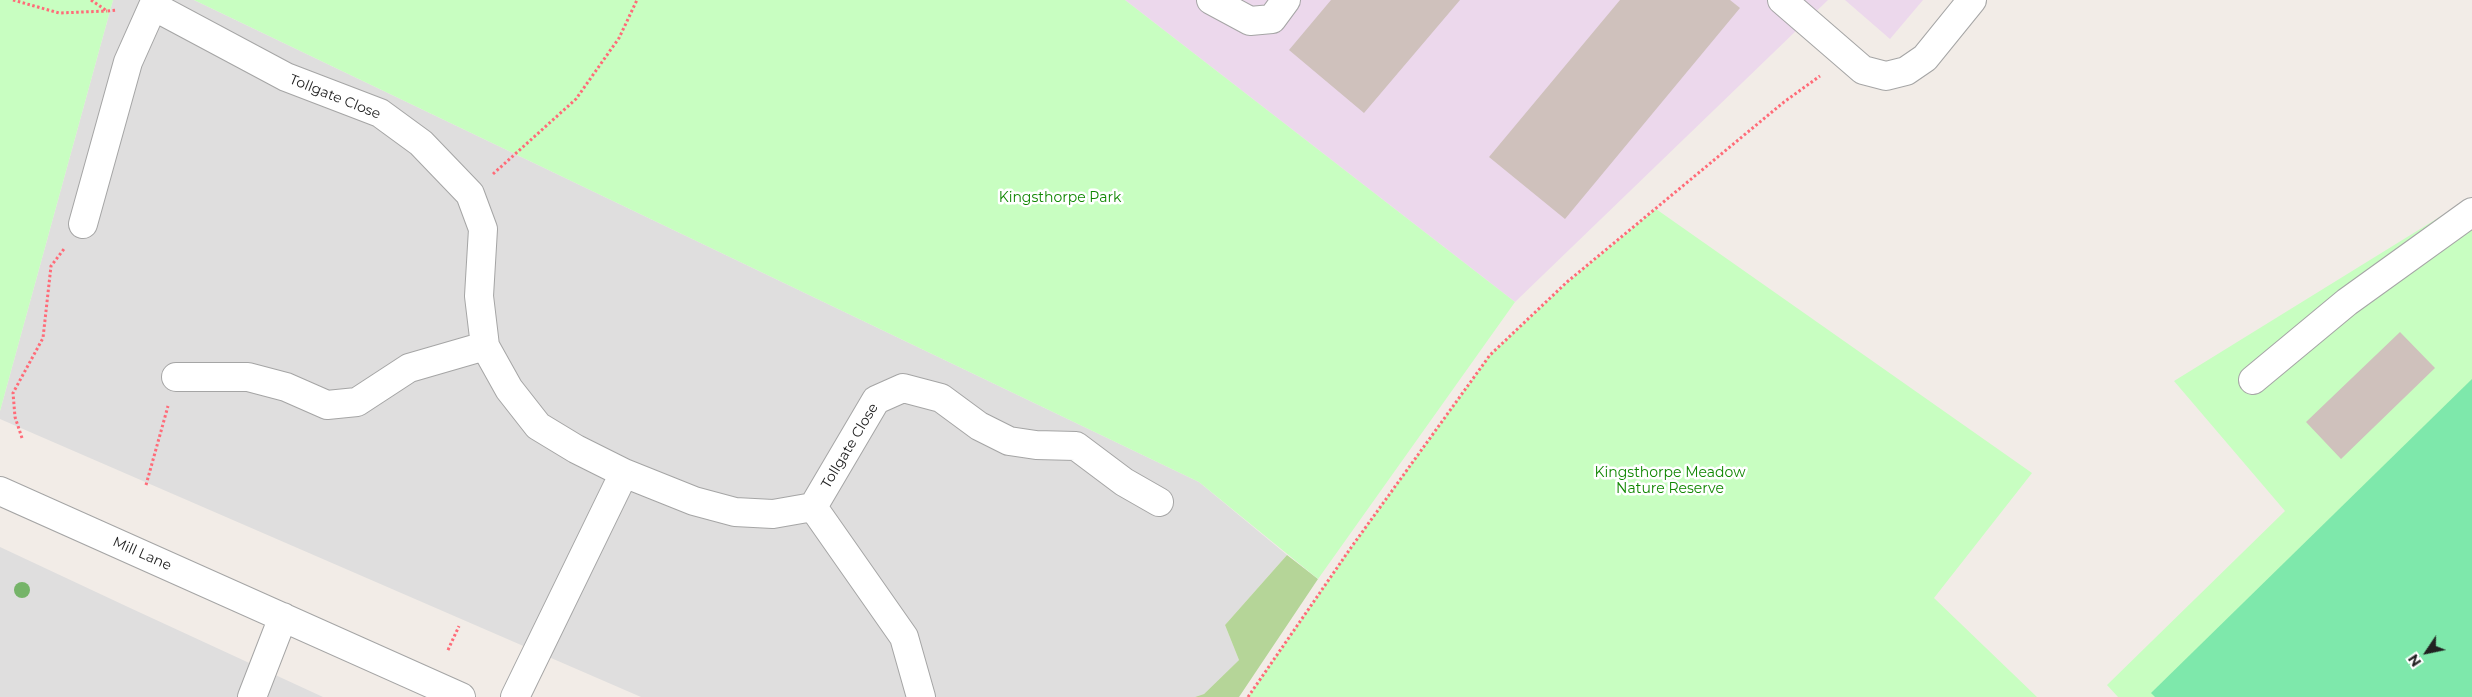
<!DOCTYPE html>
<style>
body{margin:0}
#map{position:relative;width:2472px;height:697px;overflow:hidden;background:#f2ece7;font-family:Montserrat,sans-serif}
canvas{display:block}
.north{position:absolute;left:2402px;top:627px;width:50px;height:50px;-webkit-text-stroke:4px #fff;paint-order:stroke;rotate:236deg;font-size:14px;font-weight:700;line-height:20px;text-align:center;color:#212121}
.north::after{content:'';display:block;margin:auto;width:18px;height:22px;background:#212121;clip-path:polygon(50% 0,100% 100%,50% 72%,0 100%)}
</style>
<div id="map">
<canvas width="2472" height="697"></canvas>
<div class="north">N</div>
</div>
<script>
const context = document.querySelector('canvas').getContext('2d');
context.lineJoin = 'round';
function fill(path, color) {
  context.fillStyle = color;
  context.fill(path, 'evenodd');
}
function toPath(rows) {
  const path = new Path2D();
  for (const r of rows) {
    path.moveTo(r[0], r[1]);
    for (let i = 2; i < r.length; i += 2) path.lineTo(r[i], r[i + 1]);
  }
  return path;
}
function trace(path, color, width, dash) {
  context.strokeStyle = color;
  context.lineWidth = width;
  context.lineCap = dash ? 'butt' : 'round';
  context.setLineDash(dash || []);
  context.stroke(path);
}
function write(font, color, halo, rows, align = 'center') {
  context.font = font + ' Montserrat,sans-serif';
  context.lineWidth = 5;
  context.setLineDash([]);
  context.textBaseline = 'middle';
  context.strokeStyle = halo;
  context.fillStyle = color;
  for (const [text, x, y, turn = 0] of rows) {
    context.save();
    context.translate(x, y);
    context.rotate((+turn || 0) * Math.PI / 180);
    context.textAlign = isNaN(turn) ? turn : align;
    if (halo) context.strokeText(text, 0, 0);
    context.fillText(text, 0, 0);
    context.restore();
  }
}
fill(toPath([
 [113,0,194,0,1199,482,1287,555,1225,625,1239,660,1204,694,1195,697,641,697,0,419,0,411],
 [0,547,128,607,323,697,0,697]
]), '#dfdede');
fill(toPath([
 [1125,0,1828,0,1515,302],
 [1845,0,1923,0,1890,39]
]), '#ecd8ec');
fill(toPath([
 [1287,555,1318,579,1239,697,1195,697,1204,694,1239,660,1225,625]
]), '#b5d598');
fill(toPath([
 [0,0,113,0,0,411],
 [194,0,1125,0,1515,302,1318,579,1199,482],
 [2472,197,2472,697,2118,697,2107,685,2285,511,2174,381],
 [1656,209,2032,473,1934,598,2037,697,1248,697,1350,549,1490,355,1568,282]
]), '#c8fec1');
fill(toPath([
 [2472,379,2472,697,2155,697,2151,693]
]), '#7ee8ab');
fill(toPath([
 [1331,0,1460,0,1364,113,1289,50],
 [1620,0,1730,0,1740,8,1565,219,1489,157],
 [2400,332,2435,368,2341,459,2306,422]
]), '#cfc1bc');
const minor = toPath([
 [1211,0,1250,21,1272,19,1286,0],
 [1782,0,1863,70,1886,76,1906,71,1925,58,1972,0],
 [83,224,128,62,153,6,286,77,380,113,421,143,470,194,483,229,479,296,485,346,509,389,538,426,576,449,624,473,694,501,735,512,773,514,813,507,876,400,903,388,941,398,979,426,1009,441,1036,445,1076,446,1124,482,1159,502],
 [176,377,248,377,286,387,327,405,357,402,409,368,485,346],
 [2253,380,2347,302,2472,212],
 [0,491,461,697],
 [813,507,904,637,921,697],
 [252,697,283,617],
 [515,697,624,473]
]);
trace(minor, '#a5a5a5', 30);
trace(toPath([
 [13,0,59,13,107,11],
 [91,0,107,11,117,10],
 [493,174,576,99,619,38,637,0],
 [22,438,15,417,13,393,43,338,51,266,64,249],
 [146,485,168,406],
 [448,650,459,626],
 [1248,697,1350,549,1490,355,1567,282,1784,102,1820,76]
]), '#ff6b78', 3, [2.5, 2.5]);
trace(minor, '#fff', 28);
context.fillStyle = '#76b469';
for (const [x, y] of [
 [22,590]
]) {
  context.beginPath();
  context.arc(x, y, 8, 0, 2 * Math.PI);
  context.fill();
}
write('14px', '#212121', '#fff', [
 ["Tollgate Close",335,97,22],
 ["Tollgate Close",850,446,-59],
 ["Mill Lane",142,554,24]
]);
write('14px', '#108702', '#fff', [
 ["Kingsthorpe Park",1060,198],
 ["Kingsthorpe Meadow",1670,473],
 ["Nature Reserve",1670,489]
]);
</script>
